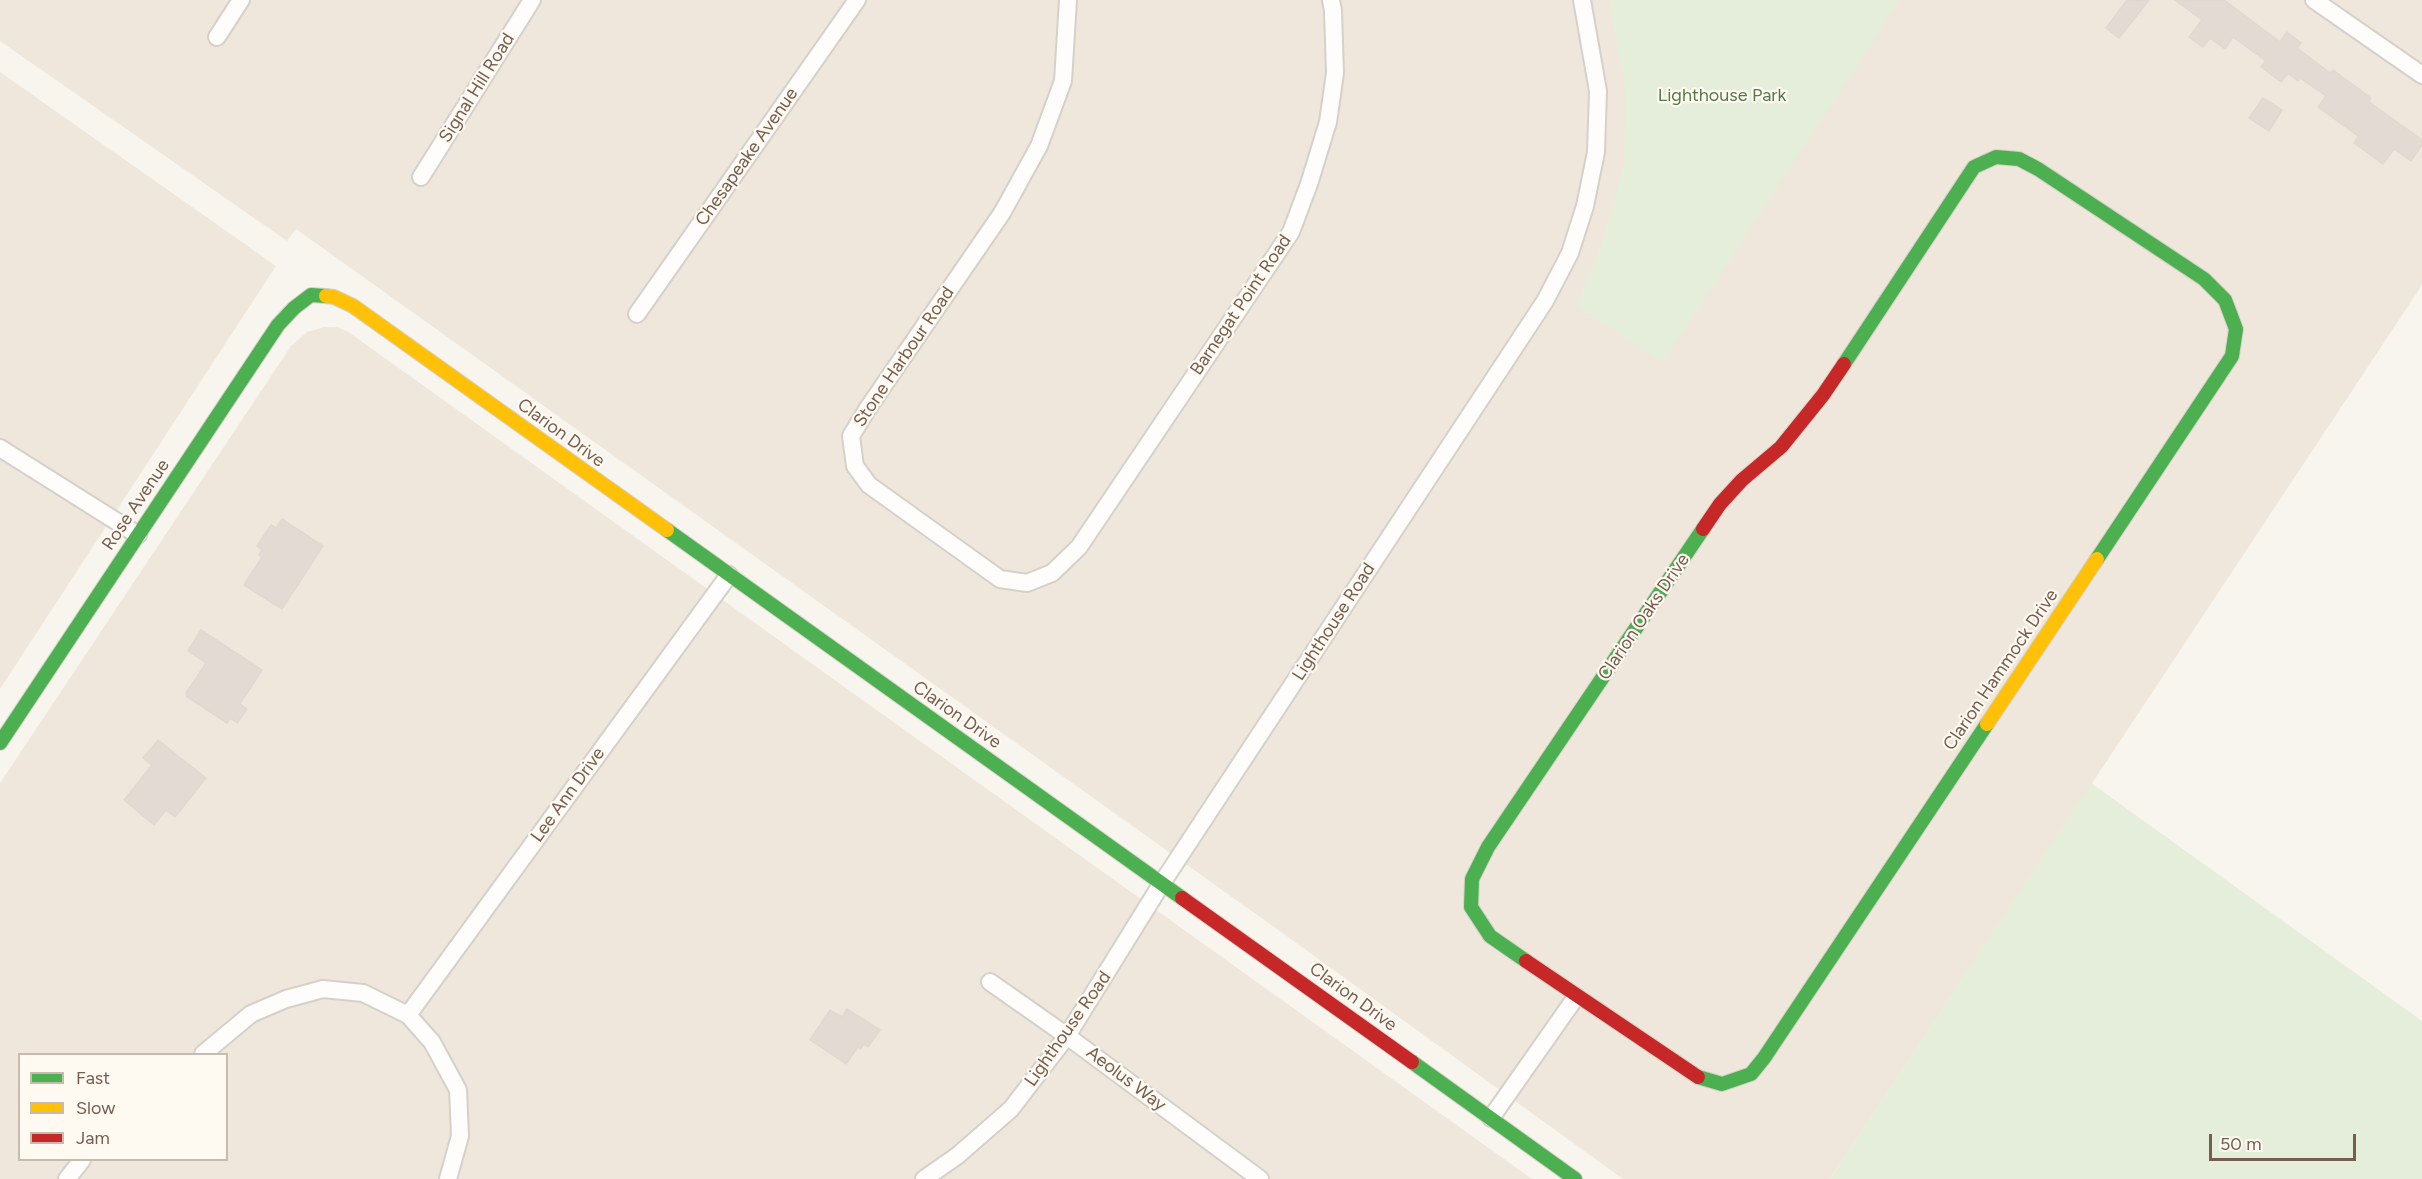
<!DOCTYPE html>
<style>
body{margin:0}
#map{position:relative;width:2422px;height:1179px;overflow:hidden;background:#f8f4ee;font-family:Figtree,sans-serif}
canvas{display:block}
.legend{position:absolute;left:18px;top:1053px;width:210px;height:108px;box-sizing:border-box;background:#fef9f1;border:2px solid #c7bbb0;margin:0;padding:8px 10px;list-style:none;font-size:18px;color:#755e4f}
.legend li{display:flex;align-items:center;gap:12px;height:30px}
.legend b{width:30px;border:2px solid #c7bbb0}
.scale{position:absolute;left:2209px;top:1134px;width:147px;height:27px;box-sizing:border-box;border:3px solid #755e4f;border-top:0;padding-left:8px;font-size:18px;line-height:21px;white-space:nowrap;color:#755e4f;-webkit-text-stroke:4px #fef9f1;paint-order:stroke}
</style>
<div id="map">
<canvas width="2422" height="1179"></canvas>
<ul class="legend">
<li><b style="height:8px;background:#4caf50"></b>Fast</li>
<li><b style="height:8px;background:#ffc107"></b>Slow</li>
<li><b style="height:8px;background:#c62828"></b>Jam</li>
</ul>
<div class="scale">50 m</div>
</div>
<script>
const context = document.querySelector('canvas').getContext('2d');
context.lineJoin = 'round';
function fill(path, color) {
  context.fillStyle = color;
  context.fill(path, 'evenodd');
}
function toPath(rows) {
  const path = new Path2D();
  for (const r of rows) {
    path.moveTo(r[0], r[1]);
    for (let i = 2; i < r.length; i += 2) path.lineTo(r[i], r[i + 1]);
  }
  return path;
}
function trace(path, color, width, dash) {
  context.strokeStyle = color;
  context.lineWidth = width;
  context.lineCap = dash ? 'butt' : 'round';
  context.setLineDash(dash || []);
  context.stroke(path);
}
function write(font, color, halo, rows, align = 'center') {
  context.font = font + ' Figtree,sans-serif';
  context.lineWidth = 4.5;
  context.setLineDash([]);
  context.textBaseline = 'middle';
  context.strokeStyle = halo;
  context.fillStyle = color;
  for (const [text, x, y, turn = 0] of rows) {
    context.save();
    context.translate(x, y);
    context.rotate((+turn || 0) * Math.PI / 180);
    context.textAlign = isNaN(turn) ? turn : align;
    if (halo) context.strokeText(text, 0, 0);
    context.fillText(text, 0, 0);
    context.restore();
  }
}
fill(toPath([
 [0,0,2422,0,2422,285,1830,1179,1623,1179,1288,937,296,229,287,241,0,41],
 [0,72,276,266,0,689],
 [324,327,336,327,347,331,1532,1179,0,1179,0,783,291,346,307,332],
 [20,1054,226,1054,226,1160,20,1160]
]), '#f0e7dc');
fill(toPath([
 [1609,0,1900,0,1663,363,1577,306,1602,243,1624,166,1626,93],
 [2091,783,2422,1021,2422,1179,1830,1179]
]), '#e5eeda');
const building = toPath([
 [2127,0,2149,0,2119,38,2106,28,2127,0],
 [2175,0,2224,0,2280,42,2287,32,2301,43,2297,48,2330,73,2333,70,2371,98,2369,102,2422,140,2422,145,2411,161,2394,149,2383,164,2354,143,2358,136,2318,107,2326,96,2300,78,2298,81,2288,73,2281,82,2261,67,2266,61,2233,37,2225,49,2210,38,2203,47,2189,37,2202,20,2175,0],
 [2263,98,2282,110,2269,131,2249,118,2263,98],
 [282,519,323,546,282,609,244,585,262,557,259,555,262,550,257,546,271,525,276,528,282,519],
 [201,630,262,670,240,704,247,709,237,723,230,718,227,723,186,696,188,694,186,693,206,663,188,651,201,630],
 [158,740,206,778,175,817,166,810,154,825,124,800,152,765,143,758,158,740],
 [847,1009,880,1030,868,1047,864,1044,861,1049,858,1047,846,1064,810,1040,830,1010,842,1017,847,1009]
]);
fill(building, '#e2dad3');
trace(building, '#e1d8d1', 1.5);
const street = toPath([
 [1068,0,1063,81,1039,146,1002,213,868,408,851,436,855,466,869,485,1000,579,1027,583,1052,573,1079,547,1291,232,1309,184,1328,122,1335,73,1333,11,1331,0],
 [2314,0,2422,75],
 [217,37,241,0],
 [421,177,532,0],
 [637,314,857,0],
 [0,448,138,535],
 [990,982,1067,1036,1260,1179],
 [408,1015,729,575],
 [203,1054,251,1014,286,999,323,989,363,993,408,1015,432,1042,458,1090,460,1136,448,1179],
 [1491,1118,1576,997],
 [67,1179,82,1160],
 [924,1179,957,1156,1011,1109,1067,1036,1162,883,1545,301,1570,253,1585,206,1596,152,1598,91,1582,0]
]);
const fast = toPath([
 [1996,157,2019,159,2038,169,2204,279,2225,300,2236,329,2232,356,2097,559],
 [1844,364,1974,167,1996,157],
 [667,530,1182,898],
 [0,743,278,325,294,308,311,295,326,296],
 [1526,961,1490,936,1471,907,1472,879,1488,847,1703,529],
 [1412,1062,1575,1179],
 [1698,1077,1722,1084,1751,1074,1764,1058,1987,724]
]);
const slow = toPath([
 [326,296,334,297,353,306,667,530],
 [1987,724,2097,559]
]);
const jam = toPath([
 [1703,529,1720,504,1742,480,1781,447,1823,395,1844,364],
 [1182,898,1412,1062],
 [1526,961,1698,1077]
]);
trace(street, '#d5d0c9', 20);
trace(fast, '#d6d0c9', 16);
trace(slow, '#d6d0c9', 16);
trace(jam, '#d6d0c9', 16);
trace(street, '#fefdfc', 16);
trace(fast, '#4caf50', 14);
trace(slow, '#ffc107', 14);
trace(jam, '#c62828', 14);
write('18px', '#755e4f', '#fef9f1', [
 ["Signal Hill Road",477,88,-58],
 ["Chesapeake Avenue",747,157,-55],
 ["Barnegat Point Road",1241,305,-56],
 ["Stone Harbour Road",904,357,-56],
 ["Clarion Drive",561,433,36],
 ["Rose Avenue",136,505,-56],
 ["Clarion Oaks Drive",1644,617,-56],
 ["Lighthouse Road",1334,622,-57],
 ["Clarion Hammock Drive",2001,670,-56],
 ["Clarion Drive",957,715,35],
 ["Lee Ann Drive",568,795,-54],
 ["Clarion Drive",1353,997,36],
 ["Lighthouse Road",1068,1029,-55],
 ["Aeolus Way",1126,1079,37]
]);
write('18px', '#547a48', '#fef9f1', [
 ["Lighthouse Park",1722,96]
]);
</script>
